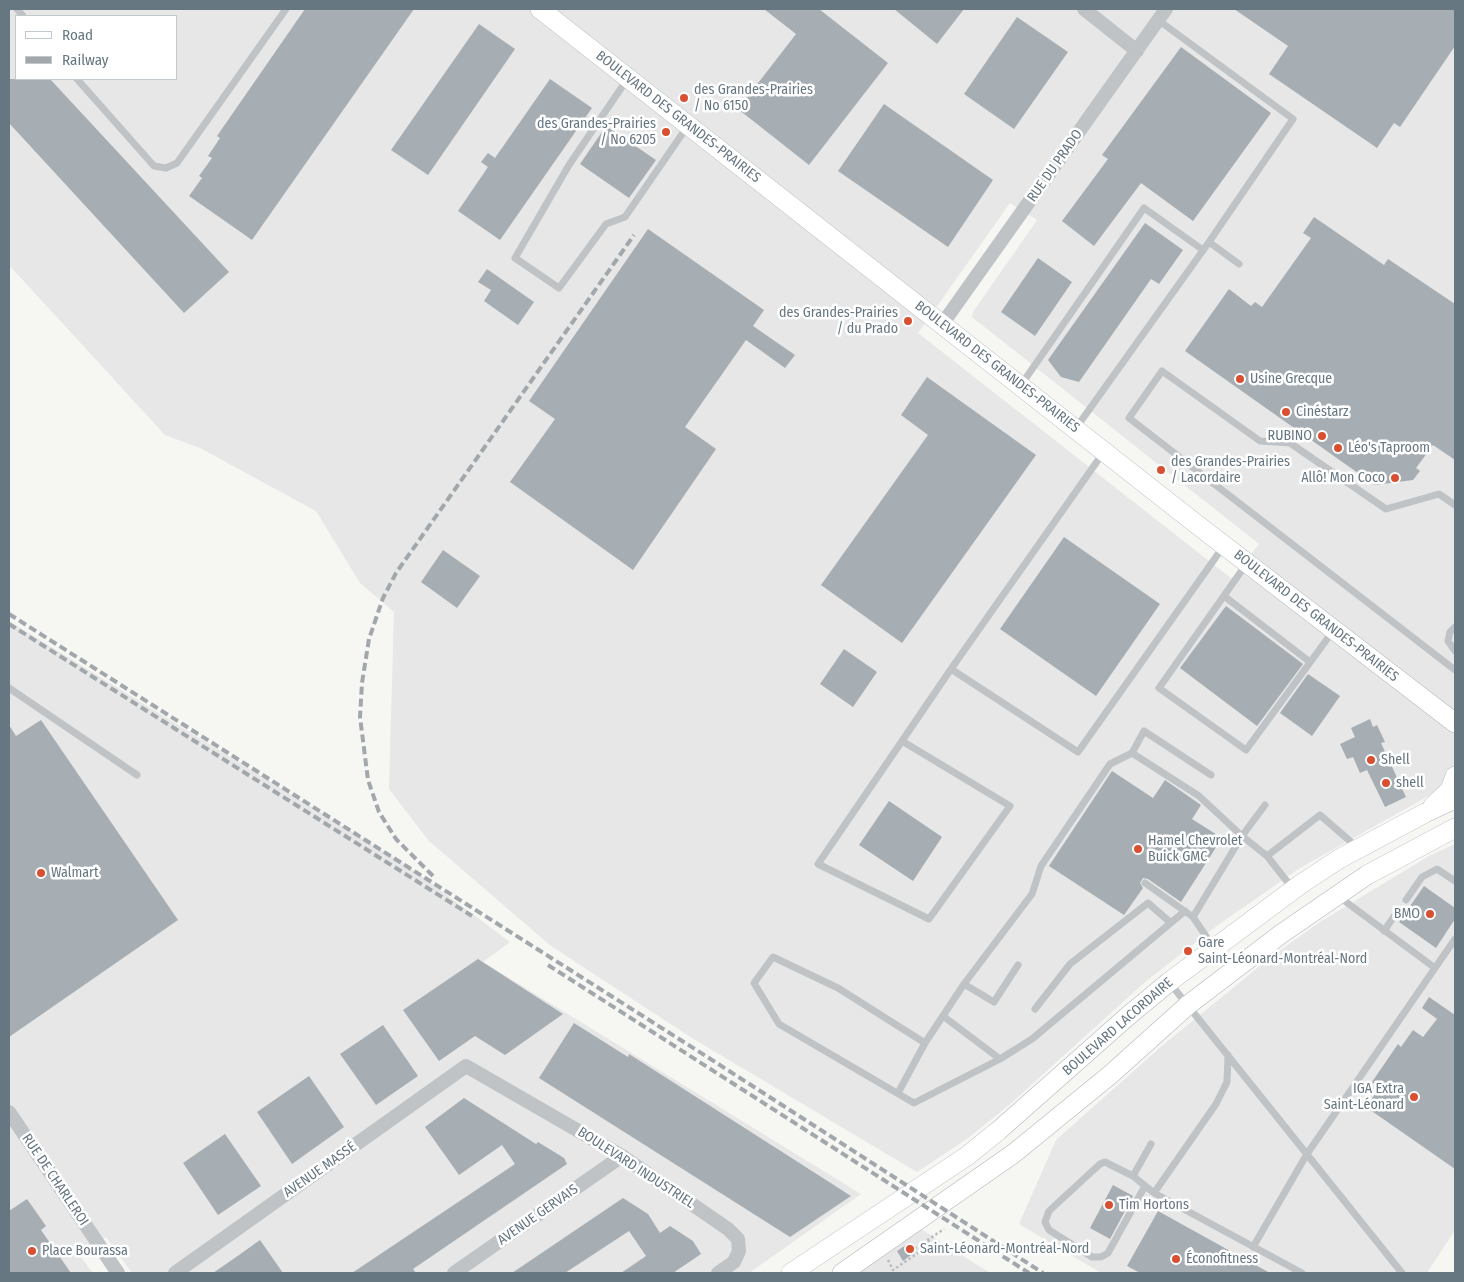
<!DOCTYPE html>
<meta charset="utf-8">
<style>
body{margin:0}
#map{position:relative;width:1464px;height:1282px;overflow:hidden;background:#f6f6f3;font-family:"Fira Sans Condensed",sans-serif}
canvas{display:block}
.frame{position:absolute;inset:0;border:10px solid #677782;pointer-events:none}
.legend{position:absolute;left:15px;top:15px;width:162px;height:65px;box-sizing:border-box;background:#fff;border:1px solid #c2c9cd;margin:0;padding:6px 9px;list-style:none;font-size:15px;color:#677782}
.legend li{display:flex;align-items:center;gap:10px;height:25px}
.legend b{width:25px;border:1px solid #c2c9cd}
</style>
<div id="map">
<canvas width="1464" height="1282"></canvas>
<div class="frame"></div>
<ul class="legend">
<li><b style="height:6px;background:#fff"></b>Road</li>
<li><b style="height:6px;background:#a1a7ab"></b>Railway</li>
</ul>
</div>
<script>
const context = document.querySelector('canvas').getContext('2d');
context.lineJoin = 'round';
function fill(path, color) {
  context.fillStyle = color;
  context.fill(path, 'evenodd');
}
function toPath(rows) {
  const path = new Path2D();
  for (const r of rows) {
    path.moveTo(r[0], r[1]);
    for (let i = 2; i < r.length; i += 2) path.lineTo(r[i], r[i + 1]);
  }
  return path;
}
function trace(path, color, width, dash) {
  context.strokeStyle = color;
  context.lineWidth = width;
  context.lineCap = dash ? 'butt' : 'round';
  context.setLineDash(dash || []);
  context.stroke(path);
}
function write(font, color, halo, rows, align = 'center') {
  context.font = font + ' "Fira Sans Condensed",sans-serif';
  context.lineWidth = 5;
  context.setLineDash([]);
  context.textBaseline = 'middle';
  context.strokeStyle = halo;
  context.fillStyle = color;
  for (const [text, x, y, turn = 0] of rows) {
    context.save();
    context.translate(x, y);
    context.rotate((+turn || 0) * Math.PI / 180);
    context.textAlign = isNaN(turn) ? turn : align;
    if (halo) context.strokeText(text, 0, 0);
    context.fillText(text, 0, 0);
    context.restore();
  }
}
fill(toPath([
 [9,9,1455,9,1455,781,1438,788,1432,794,1300,868,1218,925,1145,982,1009,1105,968,1138,917,1172,692,1038,551,946,429,841,389,789,394,612,360,583,316,511,200,448,165,435,9,265],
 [16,16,176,16,176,79,16,79],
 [1010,203,1037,220,973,312,972,317,1259,544,1232,579,918,333],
 [9,621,409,867,510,942,483,962,861,1194,749,1273,132,1273,106,1237,80,1256,93,1273,9,1273],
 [1455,844,1455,1230,1427,1273,1101,1273,1019,1224,1056,1140,1163,1045,1271,957,1320,922,1429,856],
 [913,1224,990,1273,842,1273]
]), '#e6e7e6');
fill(toPath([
 [305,9,414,9,252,240,189,196,202,178,199,176,212,158,208,156,220,138,217,136],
 [764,9,819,9,888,63,809,165,738,109,796,34],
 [894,9,964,9,937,44],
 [1234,9,1455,9,1455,46,1400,127,1394,123,1377,148,1269,74,1288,46],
 [1017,17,1068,52,1014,129,964,94],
 [479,24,515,49,428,175,391,150],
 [1181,47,1271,113,1193,221,1141,183,1094,246,1062,221,1108,159,1102,155],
 [9,79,50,79,229,272,184,313,9,123],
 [550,79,592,108,500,240,458,211,488,167,481,162,488,153,495,158],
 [884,104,993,180,948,247,838,171],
 [606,126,656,160,629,198,580,164],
 [1314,217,1384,265,1388,259,1455,304,1455,460,1433,445,1416,468,1420,471,1413,480,1375,485,1185,351,1229,289,1251,306,1255,302,1262,307,1311,238,1303,233],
 [1145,223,1183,250,1159,284,1151,279,1079,382,1061,377,1048,360],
 [648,229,764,310,753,326,795,355,785,368,746,340,685,427,716,449,633,570,510,482,555,419,529,401],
 [1038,258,1072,282,1035,336,1001,312],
 [487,269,534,302,518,325,484,301,491,290,478,282],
 [927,377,1036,455,902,643,821,585,928,435,901,415],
 [1064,537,1160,604,1096,696,1000,629],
 [443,550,480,576,457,608,421,582],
 [1226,606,1303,664,1257,726,1180,668],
 [844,649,877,672,853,707,820,684],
 [1308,674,1340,696,1312,736,1280,713],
 [1370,719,1373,727,1377,725,1385,742,1381,743,1406,797,1385,807,1367,770,1360,773,1353,757,1347,759,1340,744,1355,737,1351,728],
 [41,720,178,920,9,1037,9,725,16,736],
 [1112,771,1153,798,1165,780,1201,805,1192,819,1222,838,1181,902,1148,879,1143,878,1140,883,1143,888,1124,915,1049,866],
 [889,801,942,837,913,881,859,845],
 [1424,886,1455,908,1455,919,1436,948,1399,922],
 [478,959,563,1014,505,1055,475,1036,439,1061,403,1010],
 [1429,997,1455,1015,1455,1169,1366,1107,1380,1087,1372,1082,1398,1044,1401,1047,1413,1030,1423,1037,1437,1019,1422,1008],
 [574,1023,628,1057,629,1054,851,1196,790,1237,539,1078],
 [383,1025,418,1076,376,1105,340,1054],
 [309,1076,344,1127,292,1164,257,1112],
 [464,1098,536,1144,538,1142,564,1158,567,1164,413,1269,416,1273,352,1273,515,1164,502,1145,459,1175,425,1127],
 [225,1134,261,1186,218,1215,183,1163],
 [1113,1185,1133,1196,1110,1239,1090,1228],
 [623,1198,648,1214,660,1233,670,1226,693,1241,701,1254,673,1273,621,1273,646,1256,629,1231,565,1273,512,1273],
 [27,1199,46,1226,41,1230,71,1273,9,1273,9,1211],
 [1158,1211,1232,1252,1270,1273,1140,1273,1127,1266],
 [260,1240,283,1273,213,1273,239,1255],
 [909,1243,915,1252,903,1261,897,1251]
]), '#a7aeb3');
const secondary = toPath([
 [540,9,1195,523,1455,723],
 [1433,806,1450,790,1455,776],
 [791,1273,967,1156,998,1131,1128,1016,1169,982,1301,884,1339,859,1425,813,1455,799],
 [842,1273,1013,1154,1110,1075,1188,1005,1281,934,1367,875,1455,828]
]);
trace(secondary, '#b2b7bb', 20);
trace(toPath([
 [907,1247,911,1251,944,1229],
 [888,1260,893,1270,931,1244,928,1240]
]), '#b9bcbe', 2.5, [2.5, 2.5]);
trace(toPath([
 [17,9,23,16],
 [628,78,569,165,515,258,559,288,606,224,625,217,687,127],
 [77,79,154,166,166,168,177,163,286,9],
 [1209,242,1239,264],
 [1021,385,1144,208,1203,250],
 [1076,428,1209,242,1293,119,1158,20],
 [1103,453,951,669,1078,752,1223,547],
 [1455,505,1439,494,1386,509,1290,443,1260,441,1162,371,1129,418,1455,670],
 [1247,563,1159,688,1246,750,1333,631],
 [1224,596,1310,662],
 [1455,627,1450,632,1448,641,1455,651],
 [9,688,137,775],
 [902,741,818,864,929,919,1010,806,902,741,951,669],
 [1132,753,1144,731,1211,775],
 [1265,805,1242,836,1267,856,1320,815,1350,841,1355,850],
 [1267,856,1293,889],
 [1145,883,1193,917],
 [1406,900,1422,877,1437,869,1455,881],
 [1384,931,1397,912],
 [1018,965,994,1002,964,984,1032,894,1041,866,1110,764,1132,753,1199,796,1242,836,1193,917,1214,948],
 [1435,968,1455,939],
 [1169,982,1402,1273],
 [964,984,925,1043,838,988,773,957,754,983,779,1024,914,1103,1000,1059,1032,1039,1185,911],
 [1035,1009,1070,964,1148,903,1171,923],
 [943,1016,1000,1059],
 [898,1093,925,1043],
 [1133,1176,1151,1144],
 [1145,1186,1108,1253,1101,1257,1092,1257,1049,1230,1045,1222,1049,1211,1100,1164,1105,1162,1133,1176,1154,1193,1302,1273],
 [1154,1193,1216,1104,1227,1082,1228,1055],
 [1253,1247,1307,1154,1435,968,1338,896]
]), '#bfc3c6', 7);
trace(toPath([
 [1084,9,1137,51],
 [943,323,1166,9],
 [9,1112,118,1273],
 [175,1273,466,1066,622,1156,728,1229,738,1239,739,1251,734,1262,718,1273],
 [454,1273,622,1156]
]), '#bfc3c6', 14);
trace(secondary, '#fff', 19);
trace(toPath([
 [9,614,709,1058,1043,1273],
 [9,624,472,916],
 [433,876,396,839,379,812,368,780,360,717,362,683,369,639,383,598,396,573,634,235],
 [548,965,1029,1273]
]), '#a1a7ab', 4, [8, 4]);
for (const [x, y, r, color] of [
 [684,98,5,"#d75031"],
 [666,132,5,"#d75031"],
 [908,321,5,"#d75031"],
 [1240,379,5,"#d75031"],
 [1286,412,5,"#d75031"],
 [1322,436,5,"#d75031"],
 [1338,448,5,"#d75031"],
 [1161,470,5,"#d75031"],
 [1395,478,5,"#d75031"],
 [1371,760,5,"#d75031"],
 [1386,783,5,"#d75031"],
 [1138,849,5,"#d75031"],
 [41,873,5,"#d75031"],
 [1430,914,5,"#d75031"],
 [1188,951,5,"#d75031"],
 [1414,1097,5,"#d75031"],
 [1109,1205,5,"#d75031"],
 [910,1249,5,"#d75031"],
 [32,1251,5,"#d75031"],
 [1176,1259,5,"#d75031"]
]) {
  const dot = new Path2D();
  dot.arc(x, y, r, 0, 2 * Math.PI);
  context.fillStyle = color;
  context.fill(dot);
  trace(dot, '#fff', 2);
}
write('14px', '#677782', '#fff', [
 ["des Grandes-Prairies",694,90],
 ["/ No 6150",694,106],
 ["des Grandes-Prairies",656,124,"right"],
 ["/ No 6205",656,140,"right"],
 ["des Grandes-Prairies",898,313,"right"],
 ["/ du Prado",898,329,"right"],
 ["Usine Grecque",1250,379],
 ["Cinéstarz",1296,412],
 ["RUBINO",1312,436,"right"],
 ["Léo's Taproom",1348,448],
 ["des Grandes-Prairies",1171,462],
 ["/ Lacordaire",1171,478],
 ["Allô! Mon Coco",1385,478,"right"],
 ["Shell",1381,760],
 ["shell",1396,783],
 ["Hamel Chevrolet",1148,841],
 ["Buick GMC",1148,857],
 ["Walmart",51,873],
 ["BMO",1420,914,"right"],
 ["Gare",1198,943],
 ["Saint-Léonard-Montréal-Nord",1198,959],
 ["IGA Extra",1404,1089,"right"],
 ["Saint-Léonard",1404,1105,"right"],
 ["Tim Hortons",1119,1205],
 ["Saint-Léonard-Montréal-Nord",920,1249],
 ["Place Bourassa",42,1251],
 ["Éconofitness",1186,1259]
], 'left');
write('14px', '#677782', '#fff', [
 ["BOULEVARD DES GRANDES-PRAIRIES",678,117,38],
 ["RUE DU PRADO",1055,166,-55],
 ["BOULEVARD DES GRANDES-PRAIRIES",997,367,38],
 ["BOULEVARD DES GRANDES-PRAIRIES",1316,616,38],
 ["BOULEVARD LACORDAIRE",1118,1027,-41],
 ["BOULEVARD INDUSTRIEL",636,1168,33],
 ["AVENUE MASSÉ",320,1170,-35],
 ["RUE DE CHARLEROI",55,1180,56],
 ["AVENUE GERVAIS",538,1215,-35]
]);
</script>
